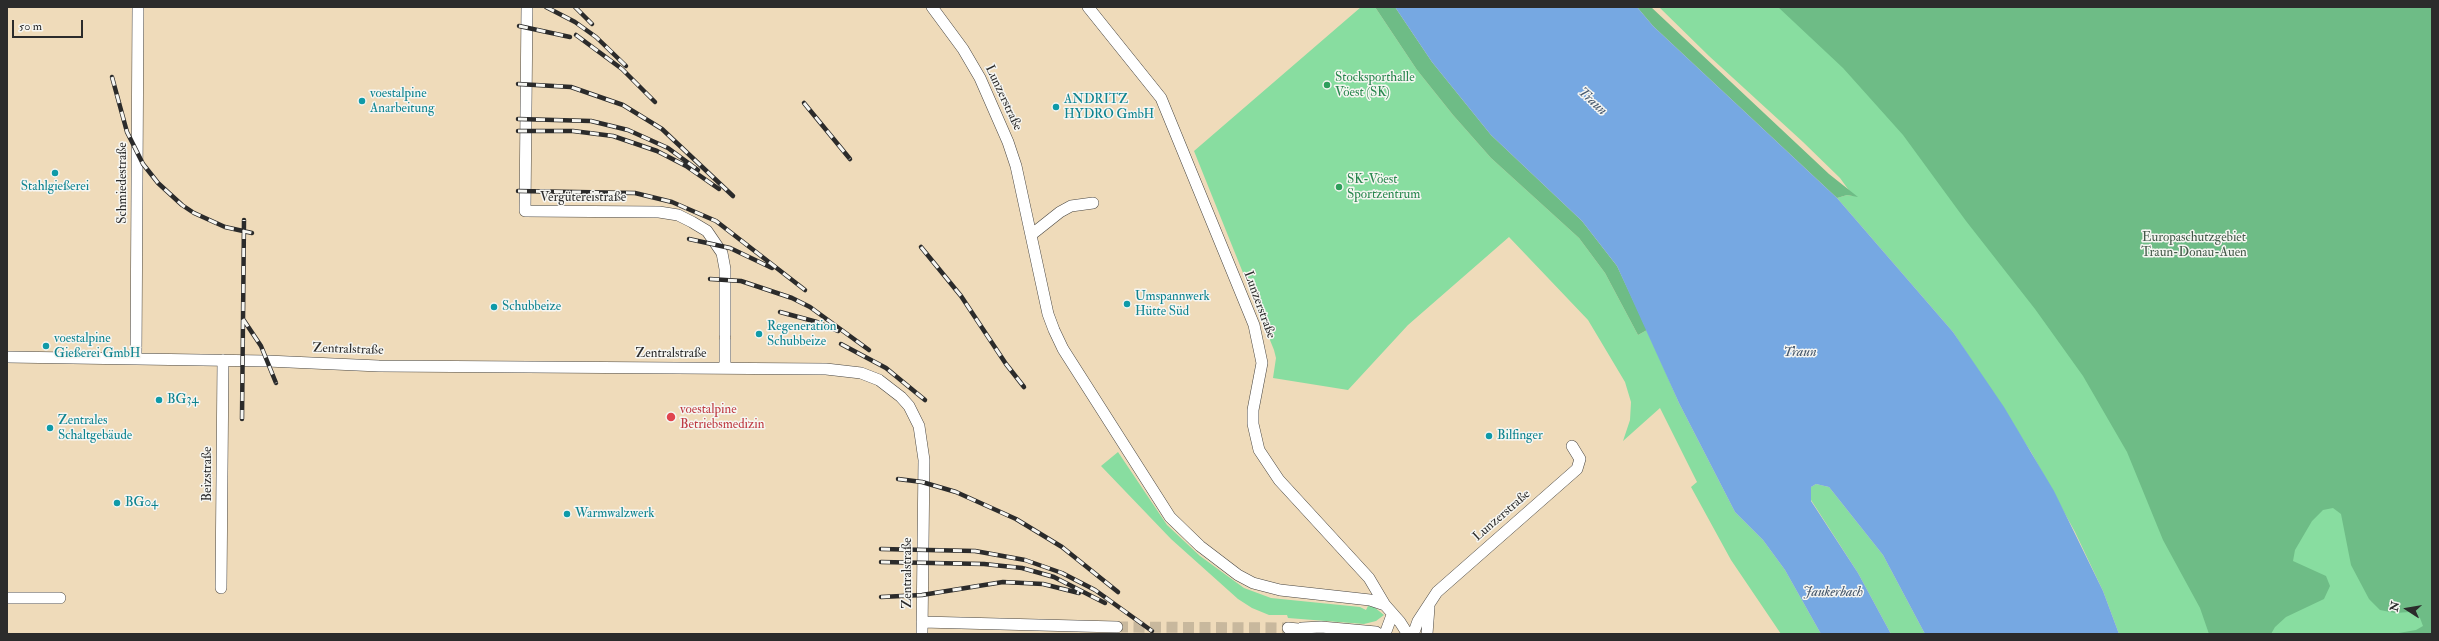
<!DOCTYPE html>
<meta charset="utf-8">
<style>
body{margin:0}
#map{position:relative;width:2439px;height:641px;overflow:hidden;background:#efdbba;font-family:"IM FELL Double Pica",serif}
canvas{display:block}
.frame{position:absolute;inset:0;border:8px solid #2b2b2b;pointer-events:none}
.north{position:absolute;left:2387px;top:589px;width:40px;height:40px;-webkit-text-stroke:3px #f6f6f2;paint-order:stroke;rotate:282deg;font-size:11px;font-weight:700;line-height:16px;text-align:center;color:#2b2b2b}
.north::after{content:'';display:block;margin:auto;width:14px;height:18px;background:#2b2b2b;clip-path:polygon(50% 0,100% 100%,50% 72%,0 100%)}
.scale{position:absolute;left:12px;top:20px;width:71px;height:18px;box-sizing:border-box;border:2px solid #2b2b2b;border-top:0;padding-left:5px;font-size:12px;line-height:14px;white-space:nowrap;color:#2b2b2b;-webkit-text-stroke:3px #f6f6f2;paint-order:stroke}
</style>
<div id="map">
<canvas width="2439" height="641"></canvas>
<div class="frame"></div>
<div class="north">N</div>
<div class="scale">50 m</div>
</div>
<script>
const context = document.querySelector('canvas').getContext('2d');
context.lineJoin = 'round';
function fill(path, color) {
  context.fillStyle = color;
  context.fill(path, 'evenodd');
}
function toPath(rows) {
  const path = new Path2D();
  for (const r of rows) {
    path.moveTo(r[0], r[1]);
    for (let i = 2; i < r.length; i += 2) path.lineTo(r[i], r[i + 1]);
  }
  return path;
}
function trace(path, color, width, dash) {
  context.strokeStyle = color;
  context.lineWidth = width;
  context.lineCap = dash ? 'butt' : 'round';
  context.setLineDash(dash || []);
  context.stroke(path);
}
function write(font, color, halo, rows, align = 'center') {
  context.font = font + ' "IM FELL Double Pica",serif';
  context.lineWidth = 3;
  context.setLineDash([]);
  context.textBaseline = 'middle';
  context.strokeStyle = halo;
  context.fillStyle = color;
  for (const [text, x, y, turn = 0] of rows) {
    context.save();
    context.translate(x, y);
    context.rotate((+turn || 0) * Math.PI / 180);
    context.textAlign = isNaN(turn) ? turn : align;
    if (halo) context.strokeText(text, 0, 0);
    context.fillText(text, 0, 0);
    context.restore();
  }
}
fill(toPath([
 [1361,7,1375,7,1417,70,1453,115,1491,158,1579,238,1605,273,1638,335,1647,330,1679,403,1735,512,1763,540,1785,570,1821,634,1781,634,1731,560,1691,487,1697,482,1660,408,1623,441,1630,420,1631,402,1625,382,1588,320,1509,237,1408,325,1348,390,1273,378,1276,358,1274,350,1194,151],
 [1659,7,2432,7,2432,634,2119,634,2103,591,2075,532,2031,452,1953,332,1837,198,1847,195,1853,196,1840,178,1803,142,1709,56],
 [1118,452,1167,525,1200,556,1244,588,1271,598,1360,607,1366,610,1368,606,1374,607,1384,615,1376,621,1364,624,1288,618,1287,615,1269,615,1252,608,1238,599,1171,539,1101,466],
 [1816,484,1829,487,1883,555,1925,634,1891,634,1858,573,1811,500,1811,487]
]), '#88dda0');
fill(toPath([
 [1375,7,1395,7,1432,62,1491,135,1582,221,1617,266,1647,330,1638,335,1605,273,1579,238,1491,158,1453,115,1417,70],
 [1637,7,1651,7,1829,174,1858,197,1847,195,1837,198,1653,26],
 [1778,7,2432,7,2432,634,2393,634,2416,630,2423,626,2420,618,2410,612,2395,613,2380,610,2369,599,2351,565,2341,514,2333,508,2323,510,2312,521,2295,550,2293,561,2326,576,2330,586,2324,599,2286,617,2275,627,2271,634,2209,634,2200,608,2163,540,2127,452,2083,376,2035,309,1966,221,1903,135,1843,68]
]), '#6ebc86');
fill(toPath([
 [1395,7,1637,7,1653,26,1837,198,1953,332,2004,407,2054,491,2103,591,2119,634,1925,634,1883,555,1829,487,1816,484,1811,487,1811,501,1858,573,1891,634,1821,634,1785,570,1763,540,1735,512,1679,403,1617,266,1582,221,1491,135,1432,62]
]), '#76a8e2');
trace(toPath([
 [1117,627,1288,628]
]), '#c8b89d', 11, [11, 5.5]);
const minor = toPath([
 [527,7,525,211,659,212,678,215,692,222,707,231,722,253,725,269,725,335],
 [932,7,963,49,980,78,1008,142,1016,166,1048,314,1054,330,1063,349,1170,517,1200,546,1238,575,1253,583,1280,590,1370,600,1385,605],
 [1088,7,1161,98,1254,325,1262,363,1253,410,1253,424,1259,450,1279,480,1369,578,1385,605,1400,622,1407,633],
 [1031,235,1060,212,1071,206,1093,203],
 [7,357,267,361,379,366,826,369,861,373,879,380,901,397,909,406,919,426,924,460,922,634],
 [136,358,138,7],
 [725,368,725,340],
 [221,588,223,360],
 [7,598,60,598],
 [922,622,1117,627],
 [1288,628,1308,630],
 [1302,628,1321,627,1376,632,1379,634],
 [1414,632,1418,621,1437,592,1577,469,1580,459,1572,446],
 [1385,634,1392,615],
 [1427,634,1429,607]
]);
trace(minor, '#484540', 12);
trace(minor, '#fff', 11);
const rail = toPath([
 [546,7,575,22,596,37,626,66],
 [575,7,592,24],
 [519,26,570,37],
 [576,35,622,69,655,102],
 [112,77,127,132,143,164,158,183,182,205,194,213,225,227,252,233],
 [518,84,571,87,623,105,662,129,733,196],
 [804,103,850,159],
 [518,119,591,121,628,130,668,148,698,170],
 [518,131,573,131,613,136,657,151,686,166,719,189],
 [518,191,635,193,672,202,716,221,805,290],
 [689,239,730,248,772,268],
 [921,247,961,296,1006,364,1024,387],
 [710,279,741,281,792,298,810,307,869,350],
 [780,312,817,322,838,331],
 [243,319,261,346,276,383],
 [841,344,886,368,925,400],
 [242,419,244,220],
 [898,479,922,482,956,492,1016,519,1062,547,1118,592],
 [881,549,975,551,1025,560,1062,573,1095,590,1152,631],
 [881,562,984,564,1022,568,1054,577,1105,603],
 [881,597,922,595,1003,582,1043,584,1079,593]
]);
trace(rail, '#2b2b2b', 4.5);
trace(rail, '#f6f6f2', 3, [9]);
for (const [x, y, r, color] of [
 [1327,85,4,"#2e9e5b"],
 [362,101,4,"#0f9aa8"],
 [1056,107,4,"#0f9aa8"],
 [55,173,4,"#0f9aa8"],
 [1339,187,4,"#2e9e5b"],
 [1127,304,4,"#0f9aa8"],
 [494,307,4,"#0f9aa8"],
 [759,334,4,"#0f9aa8"],
 [46,346,4,"#0f9aa8"],
 [159,400,4,"#0f9aa8"],
 [671,417,5,"#e0444e"],
 [50,428,4,"#0f9aa8"],
 [1489,436,4,"#0f9aa8"],
 [117,503,4,"#0f9aa8"],
 [567,514,4,"#0f9aa8"]
]) {
  const dot = new Path2D();
  dot.arc(x, y, r, 0, 2 * Math.PI);
  context.fillStyle = color;
  context.fill(dot);
  trace(dot, '#f6f6f2', 1.5);
}
write('13px', '#27864d', '#f6f6f2', [
 ["Stocksporthalle",1335,78],
 ["Vöest (SK)",1335,93],
 ["SK-Vöest",1347,180],
 ["Sportzentrum",1347,195]
], 'left');
write('13px', '#0d838f', '#f6f6f2', [
 ["voestalpine",370,94],
 ["Anarbeitung",370,109],
 ["ANDRITZ",1064,100],
 ["HYDRO GmbH",1064,115],
 ["Stahlgießerei",55,187,"center"],
 ["Umspannwerk",1135,297],
 ["Hütte Süd",1135,312],
 ["Schubbeize",502,307],
 ["Regeneration",767,327],
 ["Schubbeize",767,342],
 ["voestalpine",54,339],
 ["Gießerei GmbH",54,354],
 ["BG34",167,400],
 ["Zentrales",58,421],
 ["Schaltgebäude",58,436],
 ["Bilfinger",1497,436],
 ["BG04",125,503],
 ["Warmwalzwerk",575,514]
], 'left');
write('13px', '#2b2b2b', '#f6f6f2', [
 ["Lunzerstraße",1003,98,65],
 ["Schmiedestraße",123,183,-90],
 ["Vergütereistraße",583,198],
 ["Lunzerstraße",1259,305,70],
 ["Zentralstraße",348,350,2],
 ["Zentralstraße",671,354],
 ["Beizstraße",208,474,-90],
 ["Lunzerstraße",1502,516,-41],
 ["Zentralstraße",908,573,-90]
]);
write('13px', '#425848', '#f6f6f2', [
 ["Europaschutzgebiet",2194,238],
 ["Traun-Donau-Auen",2194,253]
]);
write('13px', '#be3a42', '#f6f6f2', [
 ["voestalpine",680,410],
 ["Betriebsmedizin",680,425]
], 'left');
write('italic 14px', '#45576b', '#f6f6f2', [
 ["Traun",1592,102,43],
 ["Traun",1800,353],
 ["Jaukerbach",1833,593]
]);
</script>
